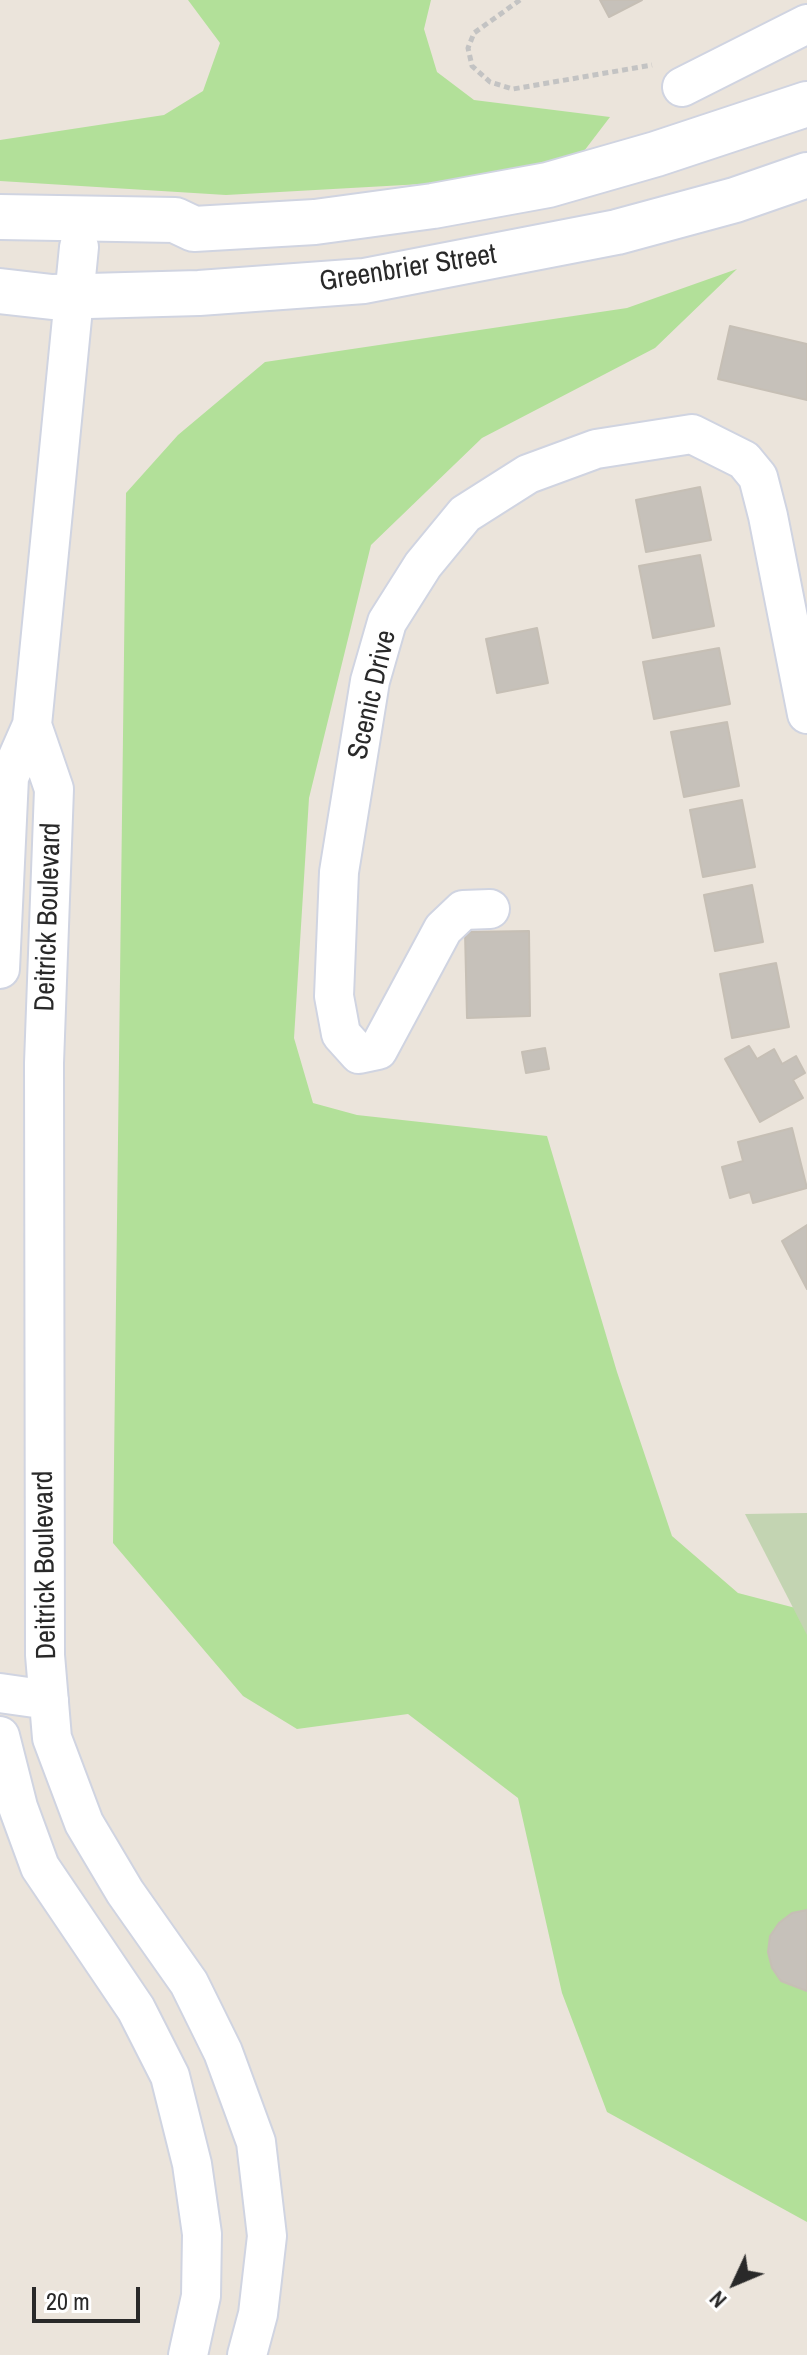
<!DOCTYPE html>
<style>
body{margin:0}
#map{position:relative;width:807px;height:2355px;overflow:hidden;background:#ebe4db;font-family:"Archivo Narrow",sans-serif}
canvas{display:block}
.north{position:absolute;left:695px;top:2243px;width:80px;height:80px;-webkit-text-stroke:6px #fff;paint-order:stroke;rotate:226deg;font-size:22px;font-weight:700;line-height:32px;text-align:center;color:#292929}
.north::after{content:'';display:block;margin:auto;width:28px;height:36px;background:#292929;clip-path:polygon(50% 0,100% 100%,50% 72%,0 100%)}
.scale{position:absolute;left:32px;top:2287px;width:108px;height:36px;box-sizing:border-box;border:4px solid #292929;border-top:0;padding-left:10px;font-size:24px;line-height:28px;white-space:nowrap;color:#292929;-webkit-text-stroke:6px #fff;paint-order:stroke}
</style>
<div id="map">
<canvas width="807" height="2355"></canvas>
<div class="north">N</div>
<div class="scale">20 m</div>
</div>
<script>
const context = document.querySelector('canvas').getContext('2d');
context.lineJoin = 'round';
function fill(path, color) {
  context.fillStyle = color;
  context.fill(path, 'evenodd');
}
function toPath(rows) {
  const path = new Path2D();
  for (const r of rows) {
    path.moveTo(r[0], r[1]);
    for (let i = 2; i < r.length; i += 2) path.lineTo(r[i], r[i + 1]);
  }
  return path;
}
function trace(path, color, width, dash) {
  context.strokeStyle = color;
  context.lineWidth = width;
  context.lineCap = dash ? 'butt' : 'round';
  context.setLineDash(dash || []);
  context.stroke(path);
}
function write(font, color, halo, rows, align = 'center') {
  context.font = font + ' "Archivo Narrow",sans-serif';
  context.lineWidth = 6;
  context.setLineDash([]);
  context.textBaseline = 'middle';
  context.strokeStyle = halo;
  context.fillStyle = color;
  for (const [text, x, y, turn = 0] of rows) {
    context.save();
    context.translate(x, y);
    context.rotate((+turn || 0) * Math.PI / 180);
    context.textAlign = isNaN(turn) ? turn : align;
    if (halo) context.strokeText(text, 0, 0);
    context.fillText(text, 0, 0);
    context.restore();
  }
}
fill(toPath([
 [188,0,431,0,424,29,437,72,474,100,610,117,565,176,226,195,0,181,0,140,164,115,203,91,220,43],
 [737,269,655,348,482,438,371,545,309,798,294,1038,313,1103,357,1115,547,1136,617,1372,672,1536,738,1593,807,1611,807,2222,607,2112,562,1993,518,1798,408,1714,297,1729,243,1696,113,1543,126,493,178,435,265,362,627,308]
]), '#b2e099');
fill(toPath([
 [807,1513,807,1635,745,1514]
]), '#c3d4b2');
const building = toPath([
 [600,0,642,0,609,17,600,0],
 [730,326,807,344,807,400,718,379,730,326],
 [700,487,711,540,646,552,636,500,700,487],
 [700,555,714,626,653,638,639,566,700,555],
 [537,628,548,683,497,693,486,639,537,628],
 [719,648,730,704,654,719,643,662,719,648],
 [727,722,739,786,684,797,671,732,727,722],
 [742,800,755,867,703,877,690,810,742,800],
 [752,885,763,942,715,951,704,895,752,885],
 [529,931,530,1016,467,1018,465,932,529,931],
 [776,963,789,1027,732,1038,720,974,776,963],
 [749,1046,757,1059,774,1049,782,1064,796,1056,805,1073,793,1080,803,1098,760,1122,725,1059,749,1046],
 [545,1048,549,1069,526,1073,522,1052,545,1048],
 [792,1128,807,1188,753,1203,750,1192,730,1198,722,1167,743,1161,738,1142,792,1128],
 [807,1225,807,1289,782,1241,807,1225],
 [807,1910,807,1991,781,1981,772,1968,768,1952,770,1936,779,1923,792,1913,807,1910]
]);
fill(building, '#c6c1ba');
trace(building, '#c6bfb5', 2);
const street = toPath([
 [682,87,807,24],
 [32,725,79,247],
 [490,909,463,910,443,929,378,1050,359,1054,341,1034,334,996,339,872,370,681,387,622,423,565,465,514,528,474,596,449,692,434,744,460,758,477,768,516,807,714],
 [0,969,9,777,32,725,54,789,44,1063,45,1655,52,1738,84,1823,125,1892,189,1983,223,2052,256,2142,267,2236,258,2314,247,2355],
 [0,1693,49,1700],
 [0,1736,18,1807,40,1867,136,2009,170,2076,192,2164,202,2234,201,2296,188,2355]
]);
const secondary = toPath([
 [0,217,175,220,194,229,315,222,433,206,548,185,656,154,807,104],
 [0,291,52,297,199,293,364,281,617,232,735,200,807,175]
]);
trace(street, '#d0d4e1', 42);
trace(secondary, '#d0d4e1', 48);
trace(toPath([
 [520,0,474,33,468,48,472,66,490,82,513,89,652,65]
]), '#c3c3c3', 5, [6, 4]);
trace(street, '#fff', 38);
trace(secondary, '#fff', 44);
write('28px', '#292929', '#fff', [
 ["Greenbrier Street",408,269,-9],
 ["Scenic Drive",373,695,-77],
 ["Deitrick Boulevard",49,917,-88],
 ["Deitrick Boulevard",46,1565,-91]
]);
</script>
